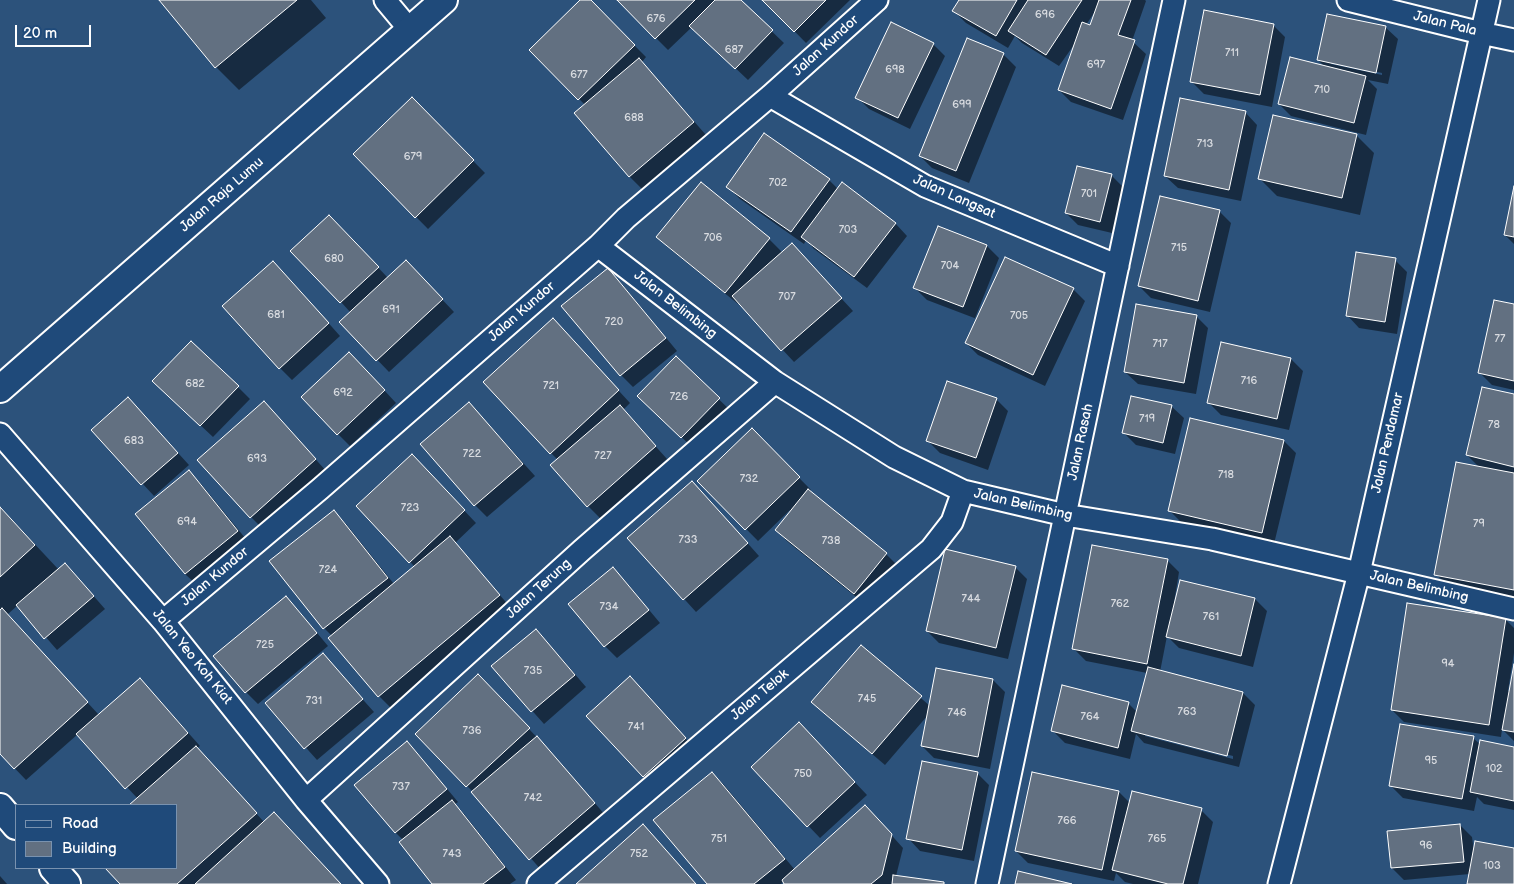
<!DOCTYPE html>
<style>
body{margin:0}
#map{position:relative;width:1514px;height:884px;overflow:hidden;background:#2c527b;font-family:"Balsamiq Sans",sans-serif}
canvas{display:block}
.legend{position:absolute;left:15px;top:804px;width:162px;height:65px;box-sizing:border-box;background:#1f4a7a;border:1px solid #7992af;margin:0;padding:6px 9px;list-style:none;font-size:15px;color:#fff}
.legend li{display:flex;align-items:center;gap:10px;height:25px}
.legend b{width:25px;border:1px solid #7992af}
.scale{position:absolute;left:15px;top:25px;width:76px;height:22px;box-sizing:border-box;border:2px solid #fff;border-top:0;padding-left:6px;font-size:15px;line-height:18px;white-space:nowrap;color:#fff;-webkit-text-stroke:4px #1f4a7a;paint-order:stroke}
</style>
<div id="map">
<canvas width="1514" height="884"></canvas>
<ul class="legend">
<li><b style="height:6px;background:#1f4a7a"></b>Road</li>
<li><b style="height:14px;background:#627081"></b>Building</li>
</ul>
<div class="scale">20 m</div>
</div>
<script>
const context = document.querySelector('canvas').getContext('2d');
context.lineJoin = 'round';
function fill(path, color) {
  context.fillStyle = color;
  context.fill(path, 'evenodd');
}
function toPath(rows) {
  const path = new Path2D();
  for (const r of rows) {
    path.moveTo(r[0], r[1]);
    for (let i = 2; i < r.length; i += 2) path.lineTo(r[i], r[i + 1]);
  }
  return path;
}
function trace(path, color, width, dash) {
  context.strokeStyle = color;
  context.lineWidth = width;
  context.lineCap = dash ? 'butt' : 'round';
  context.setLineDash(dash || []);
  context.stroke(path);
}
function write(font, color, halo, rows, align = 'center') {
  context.font = font + ' "Balsamiq Sans",sans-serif';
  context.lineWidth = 5;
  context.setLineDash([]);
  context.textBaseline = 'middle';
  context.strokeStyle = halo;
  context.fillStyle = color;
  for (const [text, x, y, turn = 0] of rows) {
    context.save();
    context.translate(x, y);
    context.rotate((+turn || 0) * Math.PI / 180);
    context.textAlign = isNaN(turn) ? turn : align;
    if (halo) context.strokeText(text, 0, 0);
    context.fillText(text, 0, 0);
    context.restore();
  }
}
fill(toPath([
 [160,0,311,0,326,18,239,90,216,67],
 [581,0,589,0,646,57,642,62,706,135,642,189,630,177,585,105,531,50],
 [618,0,739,0,784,43,748,80,692,27,668,50],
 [764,0,850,0,806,43],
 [960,0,1145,0,1146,1,1132,41,1146,54,1123,120,1071,102,1059,90,1076,42,1059,66,1022,43,1015,36,1008,48,966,23,954,11],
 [1096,10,1091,27,1086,25],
 [1273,25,1285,37,1272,107,1204,94,1192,82],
 [1385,27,1398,39,1388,84,1368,80,1377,89,1366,135,1291,116,1279,104,1325,67,1318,60],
 [1331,62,1382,73,1382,75,1331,64],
 [967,40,1004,55,1016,67,969,183,932,168,920,156],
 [933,44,945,56,910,129,869,109,857,97],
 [412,99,485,173,428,229,354,154],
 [1245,112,1257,125,1241,201,1178,188,1165,176],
 [1354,133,1374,153,1360,215,1277,196,1259,178,1354,134],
 [1078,167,1112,176,1124,188,1112,233,1078,225,1066,213],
 [829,180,838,189,895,223,907,236,867,288,814,249,806,240,804,244,740,199,728,187],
 [701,184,769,239,783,253,792,245,853,311,794,362,739,303,738,304,670,249,658,237],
 [1514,192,1514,244,1505,235],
 [1219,211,1231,223,1210,312,1151,298,1139,286],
 [939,227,987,246,999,258,975,318,977,319,1073,289,1085,301,1045,386,978,355,966,343,977,319,927,300,915,288],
 [341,228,388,278,418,274,454,312,389,372,341,322,351,313,341,302],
 [1395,260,1407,272,1397,334,1359,328,1347,315],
 [608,269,620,282,677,351,633,387,621,375],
 [285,274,340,336,292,380,280,368],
 [1514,305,1514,390,1492,385,1480,373],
 [1196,316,1208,328,1196,394,1138,384,1125,372],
 [565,332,630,403,623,410,667,459,600,518,588,506,558,460,551,453],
 [676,358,731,411,694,449,651,408],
 [1291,359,1303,371,1289,430,1221,415,1209,403],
 [361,365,396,403,350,446,338,434],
 [238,387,250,399,213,437,166,393],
 [1514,395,1514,599,1448,586,1436,574,1480,468,1467,455],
 [996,399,1008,411,988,470,940,453,928,441],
 [469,403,535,476,487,517,475,505],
 [1171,406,1184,418,1175,454,1136,445,1124,433],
 [140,411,189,465,154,496,93,430],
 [276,415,327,472,263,529,251,517],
 [752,430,811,490,809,492,886,554,898,566,866,605,788,542,776,530,791,511,790,510,758,541,699,481],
 [1284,441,1296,453,1274,544,1182,523,1170,511],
 [424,468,476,523,455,543,511,608,391,708,379,696,330,638,332,636,324,628,334,512,346,524,394,584,415,567,357,506],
 [189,472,201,484,250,544,198,586,185,574],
 [704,494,759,556,696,612,629,538],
 [0,507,59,570,77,577,105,609,57,650,18,605,7,615,99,715,152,692,200,746,197,748,264,822,340,884,121,884,107,868,176,868,176,805,131,805,138,799,78,734,26,780,0,753],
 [1167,560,1179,572,1174,603,1255,599,1267,611,1253,667,1179,648,1167,636,1160,672,1243,693,1255,705,1239,767,1144,743,1136,734,1130,759,1065,743,1053,731,1128,703,1137,712,1147,673,1086,661,1074,649],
 [1145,734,1233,756,1233,759,1145,736],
 [1015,567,1027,579,1008,659,939,643,927,631],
 [613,569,625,581,660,623,617,658,605,646],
 [286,598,298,610,328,646,258,704,246,692],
 [1505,619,1514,628,1514,653,1508,691,1510,691,1514,672,1514,741,1502,729,1501,737,1404,722,1392,710],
 [548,643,586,687,544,724,493,667],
 [861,646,930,706,993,680,1005,692,990,769,934,758,922,746,928,715,885,765,825,714,813,702],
 [323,655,374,712,317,760,266,703],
 [490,688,549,750,606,816,542,871,473,792,417,734],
 [642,690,697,751,656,789,588,716],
 [811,736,867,795,820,838,752,767],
 [1473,738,1481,745,1514,748,1514,810,1484,804,1477,797,1474,811,1403,798,1391,786],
 [407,743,419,755,458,802,454,805,464,814,516,880,510,884,434,884,403,840,395,832],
 [712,773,724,785,795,870,877,819,903,848,896,876,944,884,786,884,784,881,781,884,709,884],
 [977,773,989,785,974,861,920,851,908,838],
 [1033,774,1119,792,1130,803,1201,810,1213,822,1198,884,1133,884,1125,882,1116,873,1114,881,1028,863,1016,851],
 [1460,825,1472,837,1474,852,1514,850,1514,884,1468,884,1470,874,1404,880,1392,868],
 [0,876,7,884,0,884]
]), '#0007');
const building = toPath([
 [159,0,297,0,215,68,159,0],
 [580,0,591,0,635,45,578,100,529,50,580,0],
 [617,0,695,0,655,39,617,0],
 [715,0,741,0,773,30,735,69,689,26,715,0],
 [762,0,826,0,794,32,762,0],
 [959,0,1017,0,996,36,952,11,959,0],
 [1028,0,1082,0,1046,55,1008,31,1028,0],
 [1099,0,1131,0,1118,35,1135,40,1111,109,1058,90,1082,22,1090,25,1099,0],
 [1204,10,1274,24,1260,95,1190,82,1204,10],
 [1327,14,1386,26,1376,73,1317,60,1327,14],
 [891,22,934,43,898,118,855,98,891,22],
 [967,38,1004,53,956,171,919,156,967,38],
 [1290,57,1366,76,1354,123,1278,104,1290,57],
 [639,58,694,122,629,177,574,113,639,58],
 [412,97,474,160,415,218,353,154,412,97],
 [1180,98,1246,111,1229,190,1164,176,1180,98],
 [1273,115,1357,134,1342,198,1258,179,1273,115],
 [764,133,830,179,791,232,726,187,764,133],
 [1077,166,1112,174,1100,222,1065,213,1077,166],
 [701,182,770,238,725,293,656,237,701,182],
 [842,182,896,223,854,277,801,237,842,182],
 [1514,186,1514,237,1504,235,1514,186],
 [1160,196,1220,210,1198,301,1138,286,1160,196],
 [329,215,379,267,340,303,290,251,329,215],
 [938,226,987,245,963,307,913,288,938,226],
 [792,243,842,298,781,351,732,296,792,243],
 [1356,252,1396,258,1385,322,1346,316,1356,252],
 [1005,257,1074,288,1033,375,965,343,1005,257],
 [406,260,443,299,376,361,339,322,406,260],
 [273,261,329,323,279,369,222,306,273,261],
 [608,268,666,338,620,376,561,306,608,268],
 [1494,300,1514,304,1514,381,1478,373,1494,300],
 [1136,304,1197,315,1184,383,1124,372,1136,304],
 [553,318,619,390,550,454,483,382,553,318],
 [191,341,239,386,200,426,152,381,191,341],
 [1221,342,1291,358,1277,419,1207,403,1221,342],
 [349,352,385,390,337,435,301,397,349,352],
 [676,356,720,398,681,438,637,396,676,356],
 [947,381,997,398,976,458,926,441,947,381],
 [1482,387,1514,394,1514,467,1466,455,1482,387],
 [1131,396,1172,405,1163,443,1122,433,1131,396],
 [128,397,178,453,141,485,91,430,128,397],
 [264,401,316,459,250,518,197,460,264,401],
 [469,402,523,464,474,506,420,444,469,402],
 [620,405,656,446,587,507,550,465,620,405],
 [1190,418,1284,440,1262,533,1168,511,1190,418],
 [752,428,800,477,745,530,697,481,752,428],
 [412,454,465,510,409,563,356,506,412,454],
 [1456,462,1514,473,1514,590,1434,575,1456,462],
 [189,470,238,531,185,574,135,514,189,470],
 [692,481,748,543,683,600,627,538,692,481],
 [808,489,887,553,854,594,775,530,808,489],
 [0,507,35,545,0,577,0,507],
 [334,510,388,578,323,629,269,561,334,510],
 [450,536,500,595,378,697,328,638,450,536],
 [1092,545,1168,559,1147,664,1072,649,1092,545],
 [945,549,1016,566,996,648,926,631,945,549],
 [65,563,94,596,44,639,16,605,65,563],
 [613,567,649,610,604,647,568,604,613,567],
 [1180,580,1255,598,1241,656,1166,637,1180,580],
 [286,596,317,633,245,693,213,656,286,596],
 [1407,603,1506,618,1489,725,1391,710,1407,603],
 [2,608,88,702,14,769,0,754,0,610,2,608],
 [536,629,575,675,531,712,491,666,536,629],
 [861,645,922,696,872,754,811,702,861,645],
 [323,653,363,699,304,749,265,703,323,653],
 [1514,664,1514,732,1502,730,1514,664],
 [1148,667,1243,692,1227,756,1131,731,1148,667],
 [936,668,993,679,978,757,921,746,936,668],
 [478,674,530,728,466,787,415,734,478,674],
 [630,676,686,738,643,777,586,716,630,676],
 [140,678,188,733,125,789,76,734,140,678],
 [1062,685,1129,702,1118,748,1051,731,1062,685],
 [799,722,855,782,807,827,751,767,799,722],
 [1400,724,1474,736,1462,799,1389,786,1400,724],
 [537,736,595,803,529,860,471,792,537,736],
 [1480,740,1514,747,1514,801,1470,792,1480,740],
 [407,741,447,789,395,833,354,785,407,741],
 [196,746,257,813,177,884,120,884,105,868,176,868,176,805,129,805,196,746],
 [922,761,978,772,962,850,906,839,922,761],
 [712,772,785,859,754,884,707,884,653,820,712,772],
 [1032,772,1119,791,1102,870,1015,851,1032,772],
 [1132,791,1202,808,1183,884,1168,884,1112,870,1132,791],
 [452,800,505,867,483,884,432,884,399,842,452,800],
 [865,805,892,834,882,875,871,884,784,884,782,880,865,805],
 [274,812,341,884,195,884,274,812],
 [643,824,696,884,576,884,643,824],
 [1460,824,1464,862,1391,868,1387,831,1460,824],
 [1475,841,1514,848,1514,884,1467,884,1475,841],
 [1018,871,1072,884,1015,884,1018,871],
 [893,875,944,882,944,884,892,884,893,875]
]);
fill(building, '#627081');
trace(building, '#fff', 1);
const minor = toPath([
 [385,0,410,30],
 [1348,0,1481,33,1514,40],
 [770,96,925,186,1118,266],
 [598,246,775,382,894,457,963,491,1065,515,1212,539,1514,609],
 [0,434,163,621,306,800,378,884],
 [163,621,320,489,598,246,626,218,770,96,877,0],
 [306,800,582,550,775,382],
 [538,884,931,549,952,522,963,491],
 [987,884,1174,0],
 [1279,884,1359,573,1489,0]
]);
const tertiary = toPath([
 [0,389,444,0],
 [0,807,16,826],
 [53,868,67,884]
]);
trace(minor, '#fff', 25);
trace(tertiary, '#fff', 30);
trace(minor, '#1f4a7a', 21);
trace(tertiary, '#1f4a7a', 26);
write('11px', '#d8dbe0', null, [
 ["696",1045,15],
 ["676",656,19],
 ["687",734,50],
 ["711",1232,53],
 ["697",1096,65],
 ["698",895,70],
 ["677",579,75],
 ["710",1322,90],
 ["699",962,105],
 ["688",634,118],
 ["713",1205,144],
 ["679",413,157],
 ["702",778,183],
 ["701",1089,194],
 ["703",848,230],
 ["706",713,238],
 ["715",1179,248],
 ["680",334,259],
 ["704",950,266],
 ["707",787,297],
 ["691",391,310],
 ["681",276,315],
 ["705",1019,316],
 ["720",614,322],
 ["77",1500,339],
 ["717",1160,344],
 ["716",1249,381],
 ["682",195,384],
 ["721",551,386],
 ["692",343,393],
 ["726",679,397],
 ["719",1147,419],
 ["78",1494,425],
 ["683",134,441],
 ["722",472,454],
 ["727",603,456],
 ["693",257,459],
 ["718",1226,475],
 ["732",749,479],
 ["723",410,508],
 ["694",187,522],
 ["79",1479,524],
 ["733",688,540],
 ["738",831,541],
 ["724",328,570],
 ["744",971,599],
 ["762",1120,604],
 ["734",609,607],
 ["761",1211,617],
 ["725",265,645],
 ["94",1448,664],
 ["735",533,671],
 ["745",867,699],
 ["731",314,701],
 ["763",1187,712],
 ["746",957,713],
 ["764",1090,717],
 ["741",636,727],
 ["736",472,731],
 ["95",1431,761],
 ["102",1494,769],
 ["750",803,774],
 ["737",401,787],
 ["742",533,798],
 ["766",1067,821],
 ["751",719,839],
 ["765",1157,839],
 ["96",1426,846],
 ["743",452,854],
 ["752",639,854],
 ["103",1492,866]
]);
write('14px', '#fff', '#1f4a7a', [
 ["Jalan Pala",1445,24,14],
 ["Jalan Kundor",826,46,-42],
 ["Jalan Raja Lumu",222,195,-41],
 ["Jalan Langsat",954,197,24],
 ["Jalan Belimbing",675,305,38],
 ["Jalan Kundor",522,312,-41],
 ["Jalan Rasah",1081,442,-78],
 ["Jalan Pendamar",1388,443,-77],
 ["Jalan Belimbing",1023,505,13],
 ["Jalan Kundor",215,577,-40],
 ["Jalan Belimbing",1419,587,13],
 ["Jalan Terung",539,589,-42],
 ["Jalan Yeo Koh Kiat",192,657,51],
 ["Jalan Telok",760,695,-40]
]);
</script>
